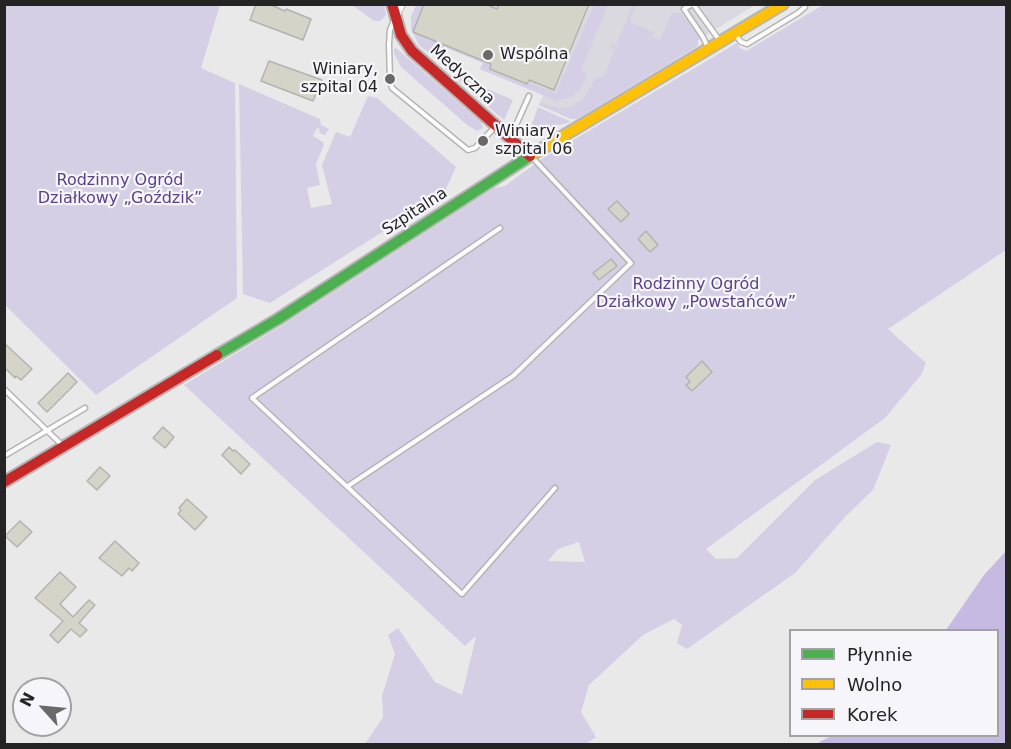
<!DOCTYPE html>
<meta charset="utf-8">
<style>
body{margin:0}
#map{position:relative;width:1011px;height:749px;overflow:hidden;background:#e9e9ea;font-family:"DejaVu Sans",sans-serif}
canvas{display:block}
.frame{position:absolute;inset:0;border:6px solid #242425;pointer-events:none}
.legend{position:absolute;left:789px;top:629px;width:210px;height:108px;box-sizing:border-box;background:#f6f5f9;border:2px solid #a2a1a4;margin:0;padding:8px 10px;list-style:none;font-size:18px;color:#242425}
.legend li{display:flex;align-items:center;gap:12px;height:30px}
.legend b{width:30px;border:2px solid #a2a1a4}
.north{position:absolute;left:12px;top:677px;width:60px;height:60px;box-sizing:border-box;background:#f6f5f9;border:2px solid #a2a1a4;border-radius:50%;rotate:297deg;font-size:16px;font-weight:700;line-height:24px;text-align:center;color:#242425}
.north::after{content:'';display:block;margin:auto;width:21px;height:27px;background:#69696a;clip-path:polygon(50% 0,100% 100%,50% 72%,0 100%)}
</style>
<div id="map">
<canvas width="1011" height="749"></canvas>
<div class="frame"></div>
<ul class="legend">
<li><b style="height:8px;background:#4caf50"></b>Płynnie</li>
<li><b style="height:8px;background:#ffc107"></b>Wolno</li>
<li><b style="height:8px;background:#c62828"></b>Korek</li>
</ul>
<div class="north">N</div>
</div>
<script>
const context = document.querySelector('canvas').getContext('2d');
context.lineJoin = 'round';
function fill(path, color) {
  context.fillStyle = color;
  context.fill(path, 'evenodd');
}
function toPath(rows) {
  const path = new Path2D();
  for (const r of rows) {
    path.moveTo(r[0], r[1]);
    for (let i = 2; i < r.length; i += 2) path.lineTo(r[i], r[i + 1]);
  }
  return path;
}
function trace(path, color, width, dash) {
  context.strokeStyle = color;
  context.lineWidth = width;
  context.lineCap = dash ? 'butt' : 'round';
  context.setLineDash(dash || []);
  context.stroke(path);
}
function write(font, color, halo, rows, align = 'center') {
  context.font = font + ' "DejaVu Sans",sans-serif';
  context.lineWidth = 4.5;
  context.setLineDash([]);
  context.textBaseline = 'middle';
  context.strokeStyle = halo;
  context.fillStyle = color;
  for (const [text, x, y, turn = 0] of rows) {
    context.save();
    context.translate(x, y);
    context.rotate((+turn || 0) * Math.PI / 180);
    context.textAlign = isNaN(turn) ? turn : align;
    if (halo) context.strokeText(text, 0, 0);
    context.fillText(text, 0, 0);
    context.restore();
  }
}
fill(toPath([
 [424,5,755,5,574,117,540,103,543,95,480,69,483,61,413,32]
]), '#dad9df');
fill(toPath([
 [4,5,220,5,201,68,235,83,237,298,96,395,5,305],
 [352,5,384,5,386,15,380,21,374,21],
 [416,5,424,5,413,32,491,64,490,69,526,84,528,82,556,93,594,5,608,5,581,70,587,75,581,88,572,97,557,101,480,69,483,63,444,47,441,54,431,55,419,45,411,29,411,16],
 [633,5,636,5,629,22,654,32,652,37,660,40,671,15,674,13,681,13,700,39,698,40,698,46,577,119,571,119,539,105,540,102,551,107,563,108,571,107,583,99,596,78,603,78,615,49,609,45,616,45],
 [823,5,1006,5,1006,250,888,329,926,363,921,375,885,418,706,549,716,559,737,558,815,480,877,442,891,445,873,490,846,516,795,573,687,649,677,643,682,625,674,619,643,635,589,685,581,712,596,737,586,744,365,744,383,717,382,696,395,654,388,635,398,628,435,682,462,695,476,636,465,646,184,385,286,323,494,188,505,186,543,158,737,43,740,48,746,51],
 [579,542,585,562,548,561,558,549],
 [396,48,481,122,483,128,477,131,466,124,401,67,394,53,394,49],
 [449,72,513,100,504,120,472,93,475,89,470,85,467,88],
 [239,84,320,119,321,125,329,129,325,135,319,133,320,129,317,128,313,136,323,142,324,145,316,164,320,185,307,188,311,208,332,204,322,165,336,132,350,137,368,96,377,98,456,167,444,193,270,303,243,294],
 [538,107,569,121,571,122,529,132]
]), '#d5cfe5');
fill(toPath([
 [1006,551,1006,744,816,744,831,736,998,736,998,630,946,630,984,575]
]), '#c6b9e2');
const building = toPath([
 [256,4,269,4,285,11,286,9,311,19,303,40,250,20,256,4],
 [424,4,485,4,497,9,499,4,589,4,554,90,529,80,527,84,490,69,491,64,413,32,424,4],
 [269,61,322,80,313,101,261,81,269,61],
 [617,201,629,214,621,222,608,209,617,201],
 [646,231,658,245,650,252,638,239,646,231],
 [611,259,617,266,599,280,593,273,611,259],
 [4,343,32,369,21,380,16,376,15,378,4,367,4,343],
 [702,361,712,372,692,391,686,385,690,382,686,377,702,361],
 [68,373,77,382,47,412,38,403,68,373],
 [163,427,174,437,165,448,153,438,163,427],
 [229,447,233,451,235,450,250,464,241,474,222,455,229,447],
 [100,467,110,476,97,490,87,481,100,467],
 [187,499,207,517,195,530,178,514,181,510,179,508,187,499],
 [20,521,32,532,17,547,5,536,20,521],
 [115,541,139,563,132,571,129,568,122,576,99,558,115,541],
 [60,572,76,587,60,604,73,617,89,600,95,605,79,623,87,630,80,637,71,629,58,643,50,635,63,621,35,598,60,572]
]);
fill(building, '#d4d4c8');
trace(building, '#b3b3b2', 1.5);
const lane = toPath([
 [692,4,684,9,703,37,708,48],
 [693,4,720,41],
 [394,20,390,30,389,44,390,79,392,88,468,150,475,148,495,127],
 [735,34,741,42,747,44,798,13,805,7,804,4],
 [506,133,516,125,529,96],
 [500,228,252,398,462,594,555,488],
 [4,389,62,445],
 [4,456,85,408],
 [348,486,513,376,631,263,531,156]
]);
const street = toPath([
 [395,17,401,4]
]);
const fast = toPath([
 [217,355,278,319,533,154]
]);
const slow = toPath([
 [533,154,783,4]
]);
const jam = toPath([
 [392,4,401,35,412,51,530,156],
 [4,482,217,355]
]);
trace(lane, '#b5b5b6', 7);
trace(street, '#b5b5b6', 10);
trace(fast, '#b5b5b6', 14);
trace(slow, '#b5b5b6', 14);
trace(jam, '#b5b5b6', 14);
trace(lane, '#fcfcfc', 4);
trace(street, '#fcfcfc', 8);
trace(fast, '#4caf50', 10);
trace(slow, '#ffc107', 10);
trace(jam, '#c62828', 10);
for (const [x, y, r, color] of [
 [488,55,6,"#69696a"],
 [390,79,6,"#69696a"],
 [483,141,6,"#69696a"]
]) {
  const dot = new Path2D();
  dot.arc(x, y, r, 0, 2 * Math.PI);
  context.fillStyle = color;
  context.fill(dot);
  trace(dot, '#f6f5f9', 2);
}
write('16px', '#242425', '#f6f5f9', [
 ["Wspólna",500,55],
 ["Winiary,",378,70,"right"],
 ["szpital 04",378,88,"right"],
 ["Winiary,",495,132],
 ["szpital 06",495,150]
], 'left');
write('16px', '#242425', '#f6f5f9', [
 ["Medyczna",462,75,42],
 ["Szpitalna",415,212,-33]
]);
write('16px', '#5b4187', '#f6f5f9', [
 ["Rodzinny Ogród",120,181],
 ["Działkowy „Goździk”",120,199],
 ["Rodzinny Ogród",696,285],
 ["Działkowy „Powstańców”",696,303]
]);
</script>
